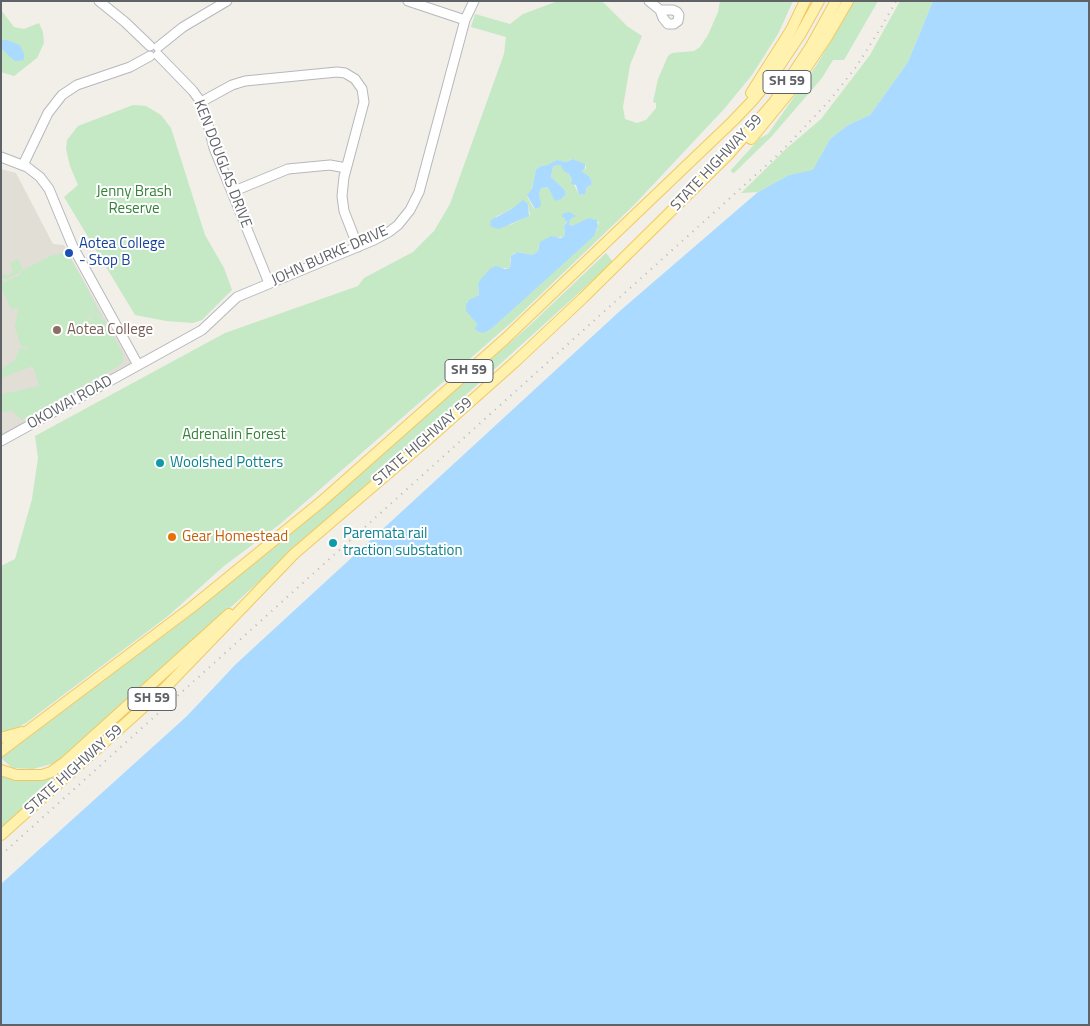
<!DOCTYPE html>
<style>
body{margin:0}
#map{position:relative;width:1090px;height:1026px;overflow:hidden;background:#f1efe8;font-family:"Titillium Web",sans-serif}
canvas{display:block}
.frame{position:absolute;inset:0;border:2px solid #5f6368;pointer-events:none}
</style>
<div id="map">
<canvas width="1090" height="1026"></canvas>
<div class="frame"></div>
</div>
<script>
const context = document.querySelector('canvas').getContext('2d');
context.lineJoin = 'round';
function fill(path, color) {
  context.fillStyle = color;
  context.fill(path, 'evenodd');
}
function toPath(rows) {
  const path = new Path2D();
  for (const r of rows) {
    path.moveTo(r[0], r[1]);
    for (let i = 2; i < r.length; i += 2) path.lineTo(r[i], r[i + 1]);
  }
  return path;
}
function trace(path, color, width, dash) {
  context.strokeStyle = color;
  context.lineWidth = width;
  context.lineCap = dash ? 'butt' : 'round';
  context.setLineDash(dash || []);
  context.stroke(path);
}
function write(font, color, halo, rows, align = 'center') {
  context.font = font + ' "Titillium Web",sans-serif';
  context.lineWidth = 4;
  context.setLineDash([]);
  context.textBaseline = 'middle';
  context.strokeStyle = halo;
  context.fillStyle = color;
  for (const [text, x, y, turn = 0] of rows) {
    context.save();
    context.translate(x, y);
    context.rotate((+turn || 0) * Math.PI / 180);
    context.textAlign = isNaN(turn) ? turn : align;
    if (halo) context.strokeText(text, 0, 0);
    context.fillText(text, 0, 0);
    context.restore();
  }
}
fill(toPath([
 [1,169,16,173,53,244,64,245,131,364,1,439]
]), '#e1ded6');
fill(toPath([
 [558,1,599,1,604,3,627,26,642,36,630,65,623,107,625,119,637,123,646,120,656,108,656,103,653,102,658,79,668,56,672,53,694,51,700,47,708,35,718,12,720,1,793,1,778,34,752,75,724,109,634,205,512,322,280,524,224,566,168,616,26,723,1,736,1,566,15,559,32,499,38,458,35,436,225,333,358,286,364,278,413,252,434,231,450,204,504,54,506,37,471,27,475,14,510,24,523,14],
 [571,159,586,166,586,169,582,171,582,173,589,176,592,182,591,185,587,187,586,191,582,195,579,195,569,174,560,165,556,165,553,167,551,177,564,189,566,194,555,200,548,187,541,188,539,194,540,203,534,209,527,196,532,189,536,169,541,166,547,165,557,160,566,162],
 [528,204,530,215,510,225,495,217,513,208],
 [563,218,573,219,570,219,569,221,569,224,572,226,593,219,599,222,597,230,586,243,566,259,490,330,483,333,479,330,476,331,477,324,469,314,466,308,467,302,479,295,478,284,501,268,510,268,510,259,513,254,517,252,533,255,538,251,539,245,549,237,563,237,565,235,564,226,567,221],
 [853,1,878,1,844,60,833,60,822,78,771,137,734,173,731,172,731,170,760,138,768,134,816,66,843,21],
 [900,1,933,1,908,62,870,115,848,125,830,139,813,171,789,175,758,192,741,193,786,149,821,119,870,55],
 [1,10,14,27,24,29,39,23,43,32,44,43,37,58,14,76,1,72],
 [133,105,146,106,161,115,171,128,205,235,224,268,232,290,202,320,193,323,166,321,135,315,64,197,78,185,70,166,66,149,67,140,78,126],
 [67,252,103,318,102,319,90,305,92,320,79,308,92,322,93,321,91,307,101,320,104,319,123,354,123,362,117,367,22,420,12,411,1,412,1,391,3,394,39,386,33,366,1,378,1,369,15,360,20,348,32,350,21,346,15,327,18,309,17,307,12,310,1,288,1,280,5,282,20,275,21,271,51,256],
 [606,253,613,262,118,709,55,763,33,769,12,768,1,758,187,618,449,396,529,326],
 [18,259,22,268,19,273,6,279,1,279,1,275,5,274,6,276,13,272,10,263],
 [59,773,62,775,1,831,1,774,20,780,42,781]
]), '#c5e8c5');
fill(toPath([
 [933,1,1089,1,1089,1025,1,1025,1,884,187,716,236,664,621,310,758,192,789,175,813,170,830,139,848,125,870,115,908,62],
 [1,40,7,40,20,45,24,54,24,60,15,61,10,57,1,48],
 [572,159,585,164,585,169,582,171,582,172,589,176,592,182,591,185,587,187,585,194,579,195,576,185,571,184,572,180,569,174,564,171,560,165,556,165,553,167,551,177,564,189,566,194,561,199,555,201,548,187,541,188,539,194,541,205,540,207,535,209,527,195,532,189,536,169,541,166,547,165,557,160,566,162],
 [523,200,528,204,529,216,499,229,492,227,490,225,491,220,513,208],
 [569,212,576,216,570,219,569,224,572,226,589,218,597,220,598,226,594,236,490,330,483,333,475,330,477,324,466,311,466,304,469,300,479,295,478,284,481,279,491,268,496,266,505,269,510,268,511,256,517,252,533,255,538,251,540,242,551,236,561,238,563,237,565,235,564,226,567,222,562,216,562,214]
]), '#aadaff');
const minor = toPath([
 [99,1,125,22,150,46],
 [408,1,465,20],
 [649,1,660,10],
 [660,10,673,10,677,12,679,15,678,21,674,24,668,24,663,18,660,10],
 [158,47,183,27,227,1],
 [158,55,193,91,203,105,214,148,269,283],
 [201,102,232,85,245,81,337,72,345,73,355,79,362,89,364,102,344,177,342,196,344,211,358,247],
 [1,157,27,167,40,177,49,189,73,247,138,365],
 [23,165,48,113,62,95,77,85,130,67,150,56],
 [232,192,288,169,330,165,346,168],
 [1,441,202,330,237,297,374,240,389,232,398,225,410,210,419,192,465,20,474,1]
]);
const major = toPath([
 [751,93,791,30,805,1],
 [751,139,792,89,827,37,848,1],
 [1,738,22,732],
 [1,751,192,607,321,502,505,339,733,121,754,99,776,71,800,35,819,1],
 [1,770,16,775,42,775,51,772,65,762,229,614],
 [1,835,165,688,294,554,433,435,516,361,583,298,728,155,774,102,811,46,836,1]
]);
trace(minor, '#b5b8bc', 11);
trace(major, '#f2c960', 12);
trace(minor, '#fff', 9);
trace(major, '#fff2af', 10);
trace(toPath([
 [1,855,780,153,830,100,856,67,882,26,896,1]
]), '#b6b7b8', 2, [1, 6]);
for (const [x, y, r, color] of [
 [69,253,5,"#1a4fb4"],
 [57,330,5,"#8d6e63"],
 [160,463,5,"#0f9aa8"],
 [172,537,5,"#e8710a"],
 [333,543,5,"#0f9aa8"]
]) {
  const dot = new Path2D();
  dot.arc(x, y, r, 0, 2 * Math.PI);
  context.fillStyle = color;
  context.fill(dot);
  trace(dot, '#fff', 2);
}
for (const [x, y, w] of [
 [787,82,48],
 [469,371,48],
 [152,699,48]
]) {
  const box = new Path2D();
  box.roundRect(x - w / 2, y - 11.5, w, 23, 4);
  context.fillStyle = '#fff';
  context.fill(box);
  trace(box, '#5f6368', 1);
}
write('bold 14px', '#5f6368', null, [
 ["SH 59",787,82],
 ["SH 59",469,371],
 ["SH 59",152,699]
]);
write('15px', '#5f6368', '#fff', [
 ["STATE HIGHWAY 59",717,163,-47],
 ["KEN DOUGLAS DRIVE",222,164,69],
 ["JOHN BURKE DRIVE",330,256,-24],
 ["OKOWAI ROAD",70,403,-29],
 ["STATE HIGHWAY 59",423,442,-41],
 ["STATE HIGHWAY 59",74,770,-42]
]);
write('15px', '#348238', '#fff', [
 ["Jenny Brash",134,192],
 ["Reserve",134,209],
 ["Adrenalin Forest",234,435]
]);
write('15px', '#164399', '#fff', [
 ["Aotea College",79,244],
 ["- Stop B",79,261]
], 'left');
write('15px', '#785e54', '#fff', [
 ["Aotea College",67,330]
], 'left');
write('15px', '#0d838f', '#fff', [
 ["Woolshed Potters",170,463],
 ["Paremata rail",343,534],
 ["traction substation",343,551]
], 'left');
write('15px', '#c56008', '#fff', [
 ["Gear Homestead",182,537]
], 'left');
</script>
